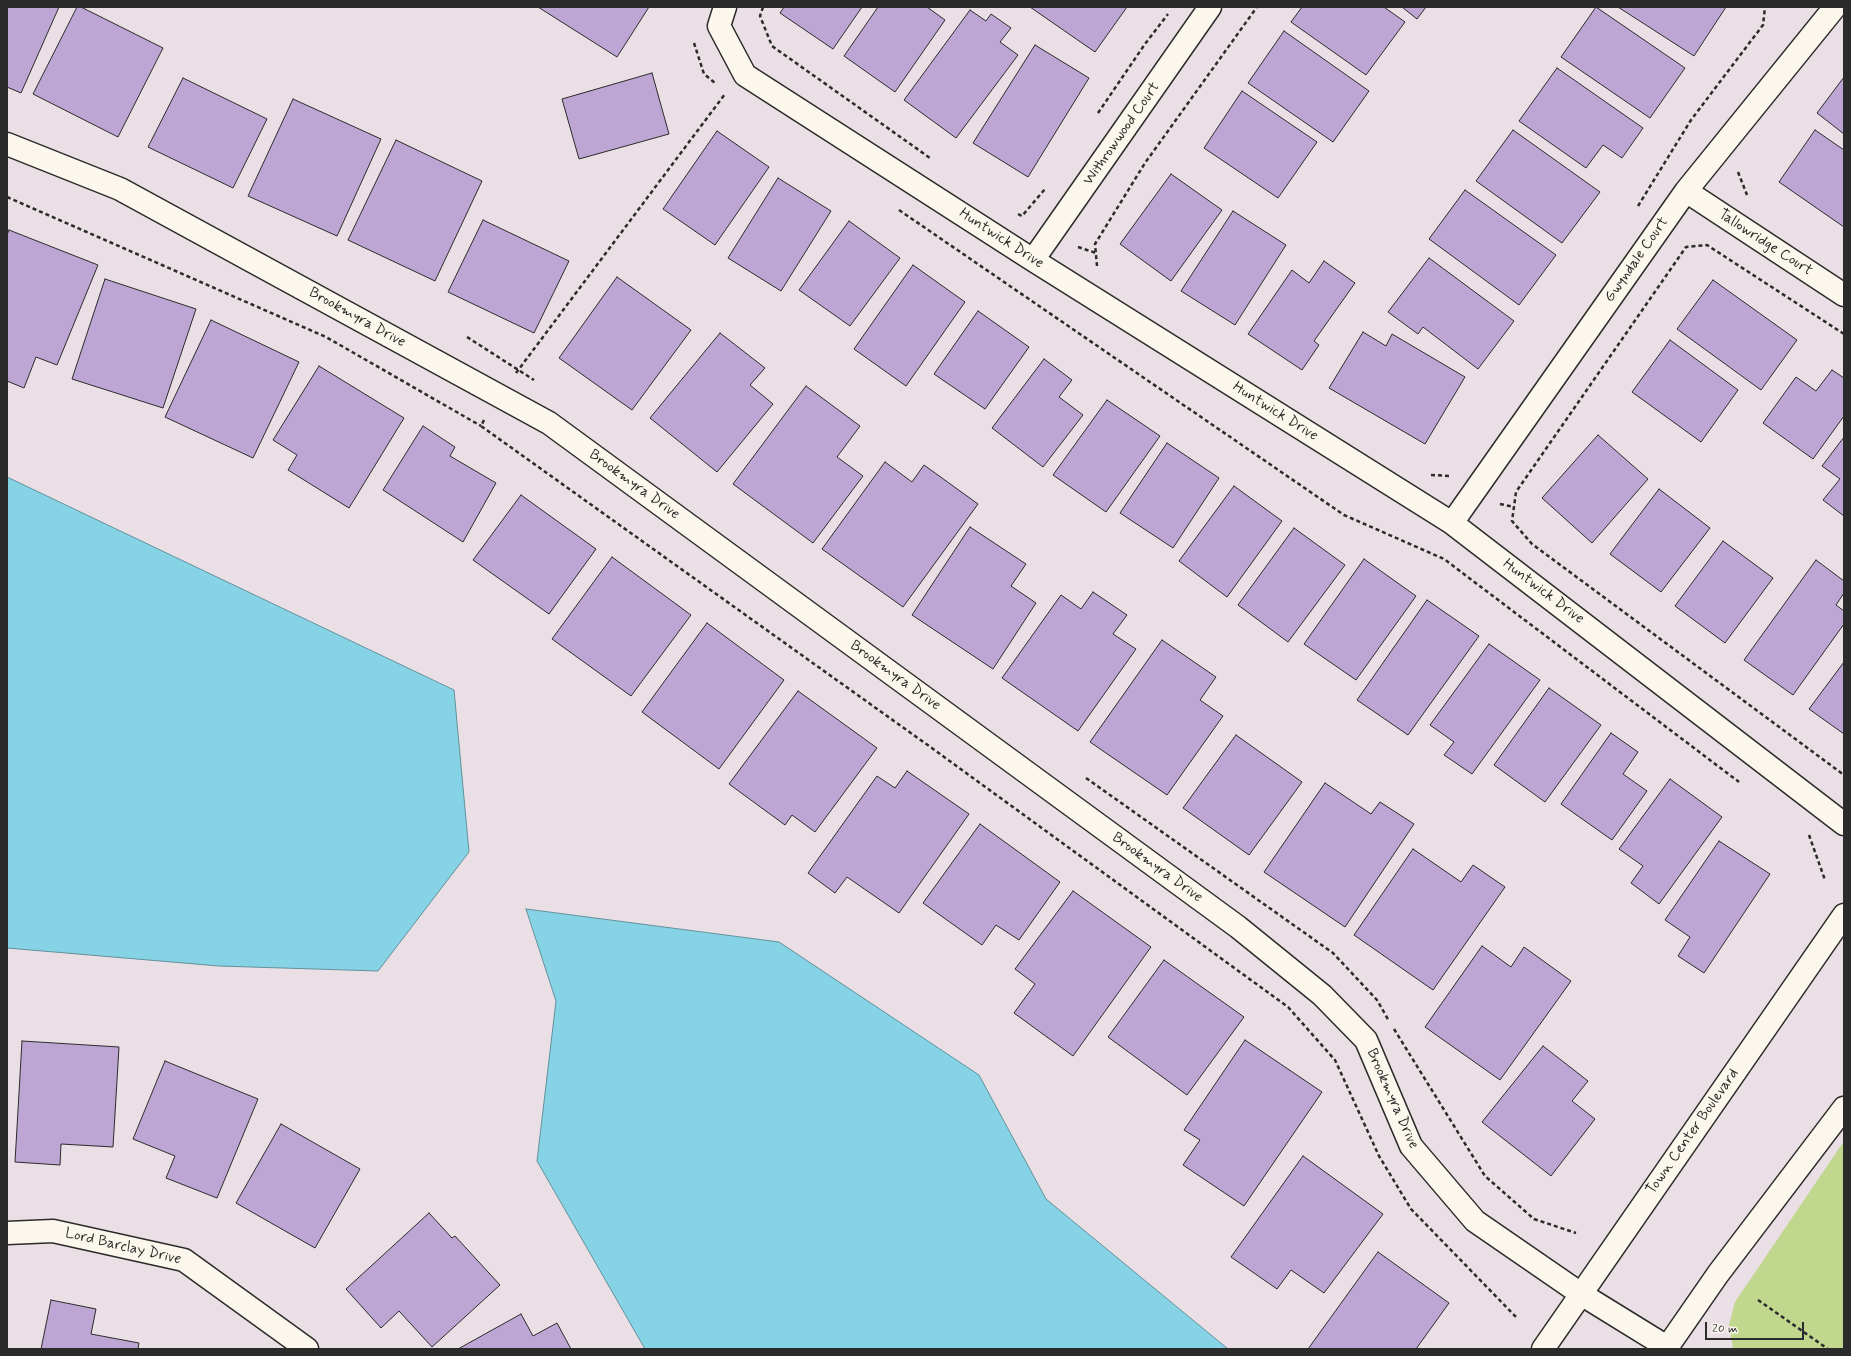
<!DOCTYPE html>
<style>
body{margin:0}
#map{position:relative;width:1851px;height:1356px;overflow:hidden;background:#e9dfe5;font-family:Mynerve,sans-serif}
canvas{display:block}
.frame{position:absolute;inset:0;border:8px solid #2b2b2b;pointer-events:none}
.scale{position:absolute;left:1705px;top:1322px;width:99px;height:18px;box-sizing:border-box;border:2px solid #2b2b2b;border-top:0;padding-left:5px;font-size:12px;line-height:14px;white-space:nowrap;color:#2b2b2b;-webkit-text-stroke:3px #fbf7ec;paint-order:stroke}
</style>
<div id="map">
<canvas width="1851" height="1356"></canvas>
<div class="frame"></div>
<div class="scale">20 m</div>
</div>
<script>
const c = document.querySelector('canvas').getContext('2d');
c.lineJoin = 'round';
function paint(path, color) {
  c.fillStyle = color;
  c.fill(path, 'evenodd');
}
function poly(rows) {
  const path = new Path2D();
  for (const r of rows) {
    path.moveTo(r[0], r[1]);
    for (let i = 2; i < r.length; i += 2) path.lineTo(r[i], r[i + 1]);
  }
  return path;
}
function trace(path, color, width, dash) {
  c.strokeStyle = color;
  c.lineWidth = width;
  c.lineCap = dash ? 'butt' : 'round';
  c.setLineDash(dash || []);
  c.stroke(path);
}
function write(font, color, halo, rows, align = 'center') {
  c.font = font + ' Mynerve,sans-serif';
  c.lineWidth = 3;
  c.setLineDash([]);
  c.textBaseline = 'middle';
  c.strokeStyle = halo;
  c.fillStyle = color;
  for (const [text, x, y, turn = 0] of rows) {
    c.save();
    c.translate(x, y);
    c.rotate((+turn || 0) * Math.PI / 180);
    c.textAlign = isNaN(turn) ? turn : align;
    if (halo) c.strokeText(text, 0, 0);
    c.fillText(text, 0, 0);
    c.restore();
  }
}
const green = poly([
 [1844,1141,1844,1349,1733,1349,1729,1325,1735,1302]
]);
const water = poly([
 [7,477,454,690,469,852,378,971,219,966,7,948,7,477],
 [526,909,779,942,979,1075,1046,1199,1228,1349,645,1349,537,1161,556,1001,526,909]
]);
const building = poly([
 [7,7,59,7,21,93,7,87,7,7],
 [77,7,81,7,163,48,118,137,33,94,77,7],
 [538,7,649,7,617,57,538,7],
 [784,7,862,7,833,49,780,13,784,7],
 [878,7,927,7,945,20,895,92,844,56,878,7],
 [1030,7,1127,7,1095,52,1030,7],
 [1302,7,1384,7,1405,22,1366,75,1291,22,1302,7],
 [1402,7,1426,7,1417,19,1402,7],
 [1596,7,1685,68,1650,118,1561,57,1596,7],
 [1618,7,1726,7,1694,56,1618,7],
 [970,10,986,21,991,14,1011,28,1000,42,1018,55,956,138,904,100,970,10],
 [1284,31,1369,91,1333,142,1248,83,1284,31],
 [1035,45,1089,78,1028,177,973,143,1035,45],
 [1557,68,1643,128,1622,158,1603,145,1586,168,1519,121,1557,68],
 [652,73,669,134,579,159,562,99,652,73],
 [1844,77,1844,134,1817,113,1844,77],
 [183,78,267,119,233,188,148,147,183,78],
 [1242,91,1317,142,1278,198,1204,148,1242,91],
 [293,99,381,139,337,236,248,196,293,99],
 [1513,130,1600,192,1562,243,1476,181,1513,130],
 [1815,130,1844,150,1844,227,1779,182,1815,130],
 [717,131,769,167,715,245,663,209,717,131],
 [396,140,482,181,435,281,348,240,396,140],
 [1171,174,1222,210,1171,281,1120,244,1171,174],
 [778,178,831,211,781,291,728,258,778,178],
 [1465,190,1556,255,1519,305,1429,239,1465,190],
 [1233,211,1286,245,1235,325,1181,291,1233,211],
 [483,220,569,261,534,333,448,292,483,220],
 [849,221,900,258,850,326,799,290,849,221],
 [9,230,98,265,57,365,36,357,24,388,7,381,7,235,9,230],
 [1429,258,1514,321,1478,369,1423,327,1418,334,1388,312,1429,258],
 [1324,261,1355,283,1314,341,1319,345,1302,370,1248,334,1292,270,1309,283,1324,261],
 [913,265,965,302,906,386,854,349,913,265],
 [617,277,691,330,632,410,559,358,617,277],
 [105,279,196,309,163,408,72,379,105,279],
 [1713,280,1797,340,1761,390,1677,329,1713,280],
 [978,311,1029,347,985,409,934,374,978,311],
 [211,320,299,362,253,458,165,417,211,320],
 [1363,332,1386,346,1392,334,1465,377,1425,444,1329,388,1363,332],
 [720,333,765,368,750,385,773,404,717,472,650,418,720,333],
 [1670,340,1738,390,1701,442,1632,392,1670,340],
 [1044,359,1072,380,1059,397,1083,415,1043,467,992,428,1044,359],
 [319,366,404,418,349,508,288,470,297,455,273,440,319,366],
 [1832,370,1844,378,1844,416,1813,459,1763,423,1796,377,1816,391,1832,370],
 [806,386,860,426,837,457,863,476,813,543,733,484,806,386],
 [1107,400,1160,436,1106,512,1053,475,1107,400],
 [423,426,455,447,450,456,496,483,463,542,383,490,423,426],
 [1598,435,1648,479,1592,543,1542,498,1598,435],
 [1844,437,1844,516,1823,500,1840,479,1822,466,1844,437],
 [1167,443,1219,478,1173,548,1120,513,1167,443],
 [885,462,912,482,924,465,978,504,903,607,822,549,885,462],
 [1234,486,1282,521,1227,597,1179,561,1234,486],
 [1659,489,1710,528,1661,592,1610,554,1659,489],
 [521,495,596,549,549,614,473,560,521,495],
 [970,527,1026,564,1011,586,1036,603,993,669,912,615,970,527],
 [1294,528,1345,565,1288,642,1238,605,1294,528],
 [1723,541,1773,578,1725,643,1675,606,1723,541],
 [612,557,691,615,631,696,552,639,612,557],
 [1364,559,1416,596,1356,680,1304,644,1364,559],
 [1816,560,1844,581,1844,593,1836,605,1844,611,1844,624,1793,695,1744,660,1816,560],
 [1093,592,1127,615,1113,634,1136,649,1078,731,1002,678,1061,595,1081,609,1093,592],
 [1427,600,1479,636,1408,735,1357,700,1427,600],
 [707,623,784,680,719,769,642,712,707,623],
 [1162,640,1216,677,1200,700,1223,716,1167,795,1090,742,1162,640],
 [1489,644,1540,680,1472,774,1444,755,1454,742,1430,725,1489,644],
 [1844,662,1844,734,1809,709,1844,662],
 [1549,688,1601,725,1545,802,1494,765,1549,688],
 [798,691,877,748,815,832,792,815,785,825,729,784,798,691],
 [1611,733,1638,752,1623,774,1647,791,1612,840,1561,804,1611,733],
 [1236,735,1302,782,1249,855,1183,808,1236,735],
 [907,771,969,814,899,913,847,877,835,893,808,873,877,776,895,788,907,771],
 [1670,779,1722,817,1659,904,1631,883,1643,866,1619,849,1670,779],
 [1325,783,1371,814,1380,802,1414,824,1345,927,1264,872,1325,783],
 [980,824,1060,882,1019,940,996,925,982,945,923,903,980,824],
 [1719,841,1770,874,1704,973,1678,956,1690,937,1665,920,1719,841],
 [1413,849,1461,882,1473,865,1505,887,1433,990,1354,935,1413,849],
 [1073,891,1151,947,1073,1056,1014,1013,1035,984,1015,969,1073,891],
 [1482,946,1511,967,1524,947,1571,981,1500,1080,1425,1027,1482,946],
 [1164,960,1244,1017,1187,1095,1108,1037,1164,960],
 [1245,1040,1322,1092,1244,1206,1183,1165,1200,1140,1184,1130,1245,1040],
 [22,1041,119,1047,113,1147,61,1144,60,1165,15,1162,22,1041],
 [1543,1046,1588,1081,1572,1101,1595,1119,1551,1176,1482,1122,1543,1046],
 [165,1061,258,1099,217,1198,166,1178,175,1156,133,1139,165,1061],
 [281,1124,360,1169,315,1248,236,1203,281,1124],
 [1303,1156,1383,1214,1324,1293,1291,1270,1277,1289,1231,1257,1303,1156],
 [429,1213,452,1238,455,1236,500,1285,432,1347,399,1311,381,1328,346,1289,429,1213],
 [1378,1252,1449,1303,1416,1349,1308,1349,1378,1252],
 [51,1300,96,1309,91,1334,139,1343,138,1349,41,1349,51,1300],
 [521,1314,533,1336,557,1323,571,1349,458,1349,521,1314]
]);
const path = poly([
 [763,7,760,16,772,46,930,158],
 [694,43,704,74,715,83],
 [1098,113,1145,44,1168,14],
 [1738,172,1747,195],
 [7,197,326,337,481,426],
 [1638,206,1691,120,1763,25,1765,7],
 [899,210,1344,515,1444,559,1739,782],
 [1018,214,1022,216,1045,189],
 [1078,247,1096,253],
 [1097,266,1095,244,1145,163,1257,7],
 [1844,334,1707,245,1686,247,1516,492,1512,521,1532,544,1844,775],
 [467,337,534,380],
 [516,373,725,94],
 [484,420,481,426,929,746,1288,1007,1335,1060,1379,1156,1411,1209,1517,1318],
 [1431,475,1450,476],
 [1500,504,1514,507],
 [1086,778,1333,953,1377,1000,1389,1021],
 [1809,835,1825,880],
 [1394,1029,1485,1176,1534,1219,1576,1233],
 [1758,1300,1828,1349]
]);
const minor = poly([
 [725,7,719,26,745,75,1033,260,1452,523,1844,824],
 [7,144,120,189,549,423,1238,927,1322,995,1366,1040,1411,1146,1475,1221,1581,1294,1667,1347],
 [1686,191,1844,295],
 [1033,260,1210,7],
 [1452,523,1686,191,1835,7],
 [7,1233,53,1231,184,1260,307,1349]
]);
const tertiary = poly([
 [1543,1349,1844,915],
 [1666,1349,1718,1274,1844,1108]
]);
const streetNames = [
 ["Withrowwood Court",1122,134,-55],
 ["Huntwick Drive",1001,239,33],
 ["Tallowridge Court",1765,243,33],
 ["Gwyndale Court",1637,260,-55],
 ["Brookmyra Drive",357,318,29],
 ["Huntwick Drive",1275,412,32],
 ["Brookmyra Drive",634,485,36],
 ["Huntwick Drive",1543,592,37],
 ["Brookmyra Drive",895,676,36],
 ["Brookmyra Drive",1157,868,36],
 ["Brookmyra Drive",1392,1099,66],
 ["Town Center Boulevard",1693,1132,-55],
 ["Lord Barclay Drive",123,1247,13]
];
paint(green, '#c1d78d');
paint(water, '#86d3e5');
trace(water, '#62909b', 1);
paint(building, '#bea6d4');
trace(building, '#2b2b2b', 1);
trace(minor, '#2b2b2b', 25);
trace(tertiary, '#2b2b2b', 25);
trace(path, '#2b2b2b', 2.5, [4, 3]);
trace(minor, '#fbf7ec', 22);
trace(tertiary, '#fbf7ec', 22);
write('15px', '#2b2b2b', '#fbf7ec', streetNames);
</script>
